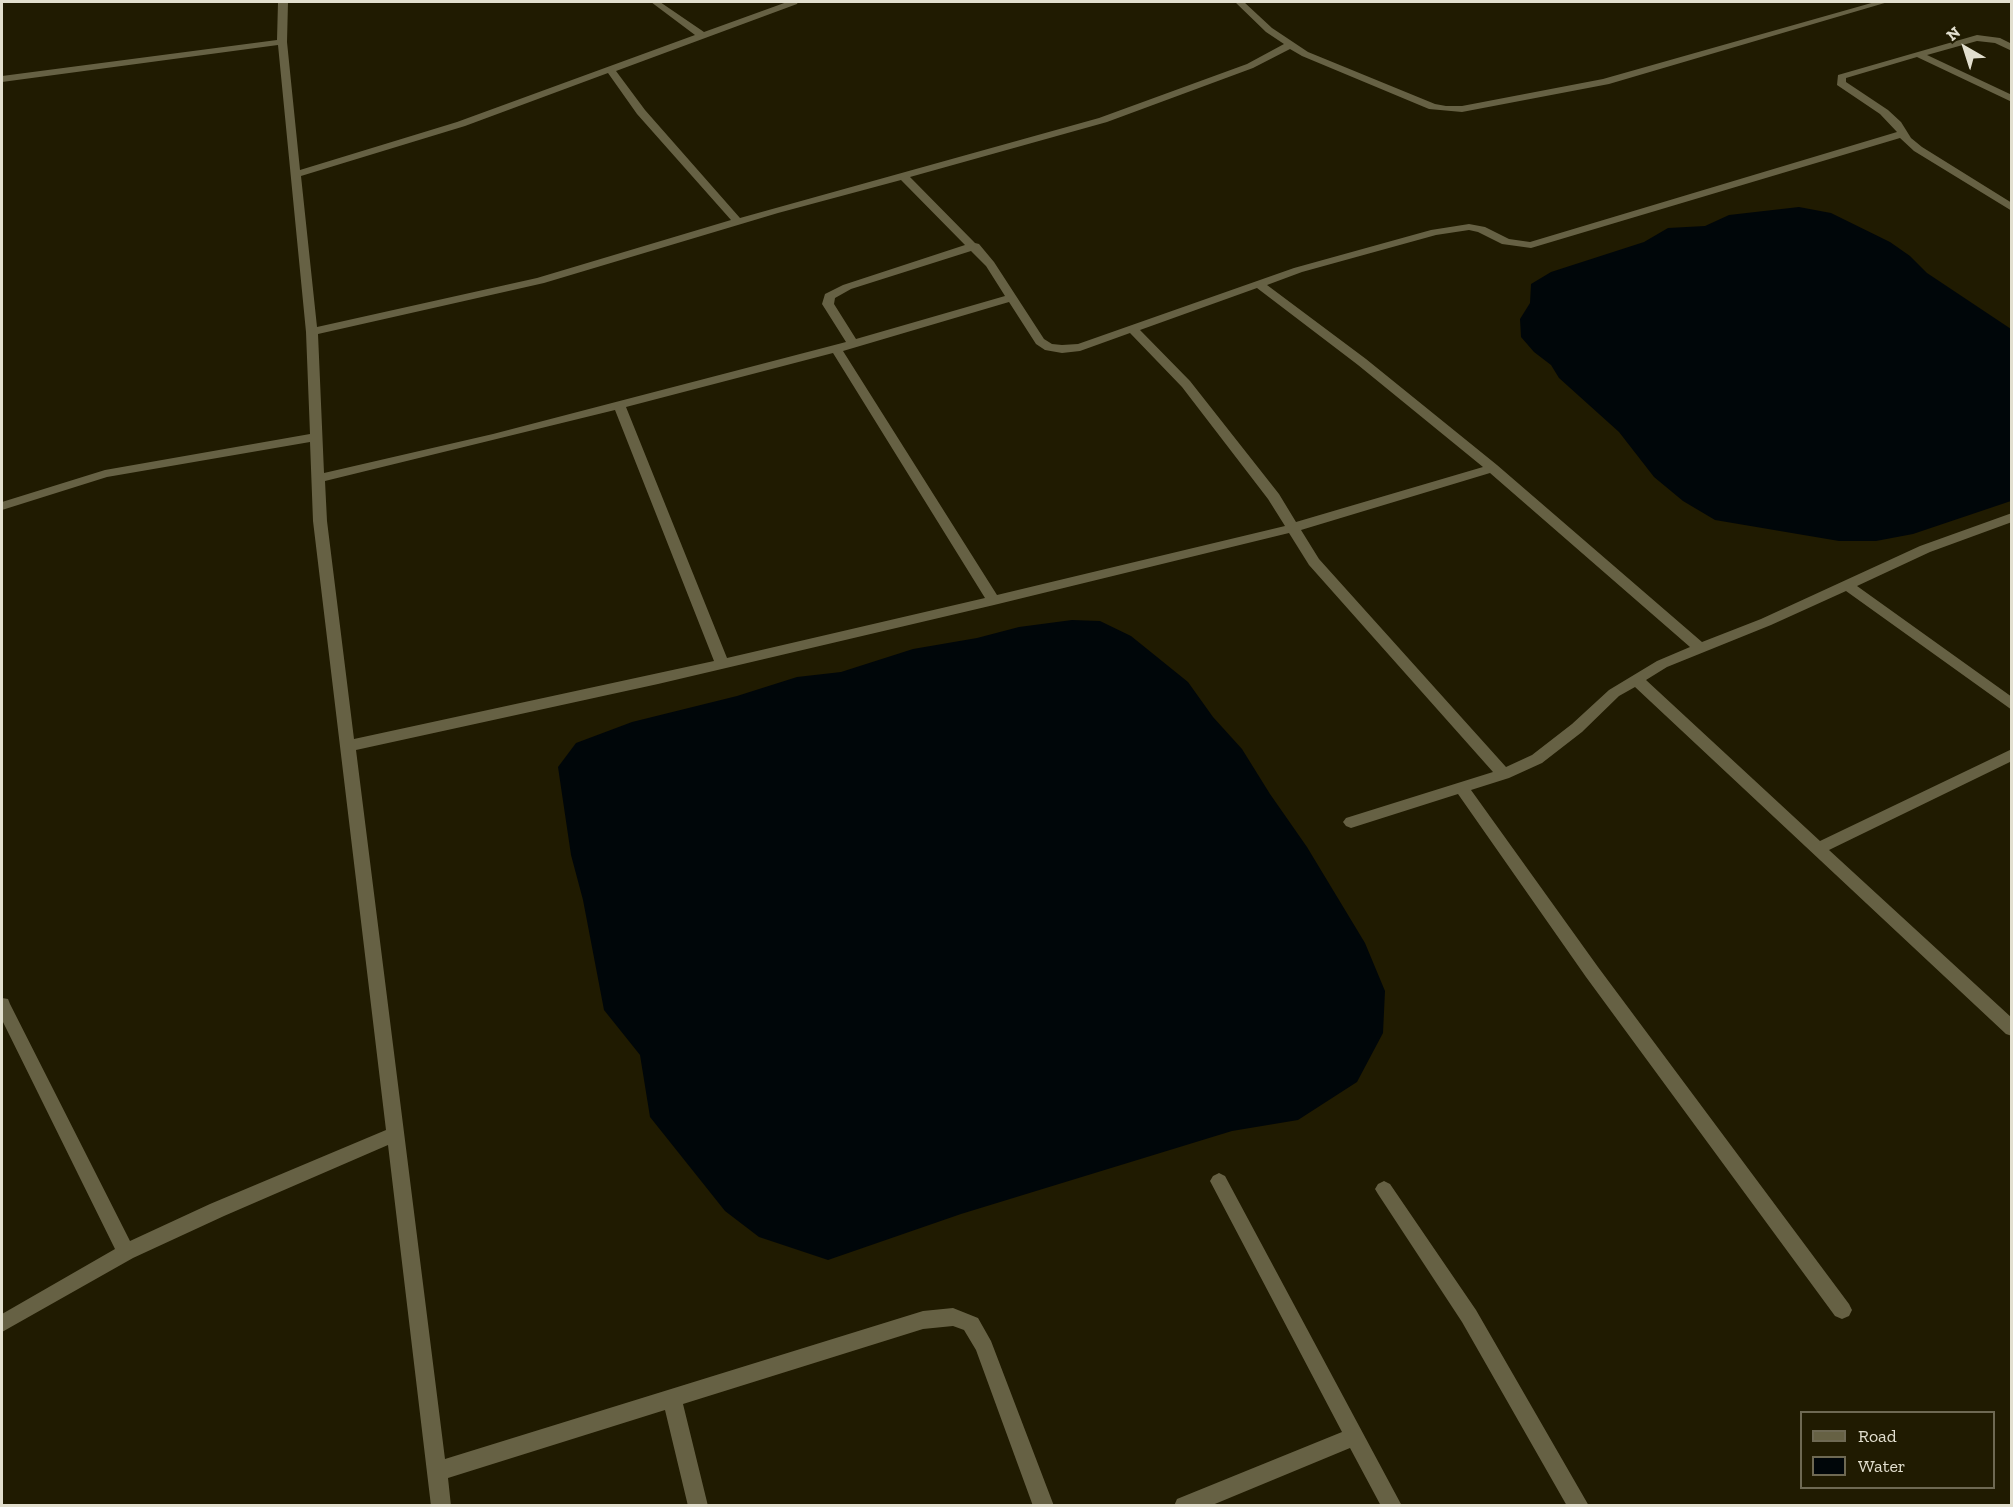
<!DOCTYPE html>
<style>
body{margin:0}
#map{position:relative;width:2013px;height:1507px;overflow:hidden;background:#201b01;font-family:"Zilla Slab",serif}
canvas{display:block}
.frame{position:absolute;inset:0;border:3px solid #e2dfcf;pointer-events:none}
.legend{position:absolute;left:1800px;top:1411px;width:195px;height:78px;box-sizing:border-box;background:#201b01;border:2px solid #6e6953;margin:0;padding:8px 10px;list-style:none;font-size:18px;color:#e2dfcf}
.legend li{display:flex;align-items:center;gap:12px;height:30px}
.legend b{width:30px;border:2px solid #6e6953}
.north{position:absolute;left:1935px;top:18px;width:60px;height:60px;-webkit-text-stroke:4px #201b01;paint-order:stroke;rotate:321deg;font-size:16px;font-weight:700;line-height:24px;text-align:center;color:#e2dfcf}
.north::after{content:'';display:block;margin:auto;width:21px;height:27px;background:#e2dfcf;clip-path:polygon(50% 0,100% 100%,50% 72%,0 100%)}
</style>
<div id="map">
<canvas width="2013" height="1507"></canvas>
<div class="frame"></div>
<ul class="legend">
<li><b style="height:8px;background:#666144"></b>Road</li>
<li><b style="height:16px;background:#000609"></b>Water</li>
</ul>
<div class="north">N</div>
</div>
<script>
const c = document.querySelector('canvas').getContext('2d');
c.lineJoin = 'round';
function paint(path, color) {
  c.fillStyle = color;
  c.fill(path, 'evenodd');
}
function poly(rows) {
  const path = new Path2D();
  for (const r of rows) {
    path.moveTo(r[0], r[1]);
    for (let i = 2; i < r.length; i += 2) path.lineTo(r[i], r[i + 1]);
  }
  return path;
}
const water = poly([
 [1799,207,1831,213,1890,242,1910,256,1927,273,2011,329,2011,501,1913,534,1876,541,1839,541,1715,520,1683,501,1654,477,1619,432,1559,378,1551,365,1534,352,1521,337,1520,319,1530,303,1531,284,1551,272,1644,242,1668,228,1705,226,1729,215],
 [1072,620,1100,621,1131,636,1188,682,1213,717,1242,749,1270,794,1307,847,1365,943,1385,991,1383,1033,1357,1082,1298,1120,1232,1131,961,1214,828,1260,759,1237,725,1211,650,1117,640,1055,604,1010,583,900,571,855,558,767,576,743,632,722,737,696,797,677,841,672,913,649,977,638,1019,627]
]);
const minor = poly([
 [278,2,288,2,287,42,300,170,457,122,695,35,651,2,660,2,704,32,787,2,798,2,797,4,616,71,645,110,740,218,1099,118,1247,64,1284,44,1266,32,1235,2,1244,2,1272,28,1308,52,1435,104,1446,106,1462,106,1603,79,1875,2,1888,2,1609,84,1462,112,1429,109,1302,56,1290,49,1253,68,1107,122,910,177,975,243,979,244,994,262,1044,339,1052,344,1062,345,1078,344,1294,268,1431,230,1469,224,1485,227,1509,239,1530,242,1897,132,1880,114,1837,85,1838,75,1977,35,2000,38,2012,44,2012,51,1995,43,1977,41,1927,55,2012,95,2012,102,1917,57,1846,78,1846,82,1888,110,1901,122,1911,138,1922,147,2012,203,2012,211,1914,151,1900,138,1531,248,1502,244,1478,232,1469,230,1436,235,1302,272,1267,285,1366,359,1497,465,1702,642,1761,619,1920,546,2012,513,2012,522,1930,552,1857,586,2012,697,2012,710,1846,591,1771,625,1667,667,1646,680,1820,841,2012,749,2012,761,1829,850,2012,1018,2012,1036,2006,1034,1635,687,1619,696,1582,732,1542,763,1509,778,1471,790,1598,967,1849,1304,1852,1310,1849,1316,1842,1319,1835,1316,1586,977,1458,794,1351,828,1346,826,1343,822,1346,818,1493,772,1309,565,1289,533,994,605,658,684,356,750,445,1459,923,1311,953,1308,978,1318,991,1341,1054,1506,1033,1506,976,1350,964,1330,953,1326,923,1329,683,1404,708,1506,688,1506,665,1410,448,1478,451,1506,431,1506,388,1145,224,1216,133,1258,2,1332,2,1314,115,1249,2,1020,2,998,8,999,10,1004,130,1241,210,1204,386,1130,313,521,310,442,107,477,2,510,2,502,105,470,310,434,306,332,278,45,2,82,2,76,277,40,278,2],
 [608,73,637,114,731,220,537,278,317,327,301,176,465,126,608,73],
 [901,180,965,245,843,285,825,294,822,304,846,342,493,434,324,473,318,334,544,283,778,213,901,180],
 [971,251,986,266,1005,296,856,339,834,304,835,298,851,289,971,251],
 [1257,288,1358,365,1483,467,1296,522,1279,494,1190,381,1140,330,1257,288],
 [1009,302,1036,344,1045,350,1062,353,1080,351,1130,333,1182,387,1268,499,1285,526,997,595,843,351,1009,302],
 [833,353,985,598,727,658,626,407,833,353],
 [615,410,714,661,354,739,327,521,325,481,615,410],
 [1490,473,1690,647,1657,661,1609,690,1572,724,1532,755,1506,767,1319,559,1301,530,1490,473],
 [1219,1173,1225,1176,1402,1506,1381,1506,1350,1448,1210,1506,1174,1506,1177,1499,1342,1432,1210,1181,1213,1176,1219,1173],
 [1384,1181,1390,1184,1476,1310,1589,1506,1567,1506,1462,1322,1378,1194,1375,1189,1378,1184,1384,1181]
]);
paint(water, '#000609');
paint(minor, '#666144');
</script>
